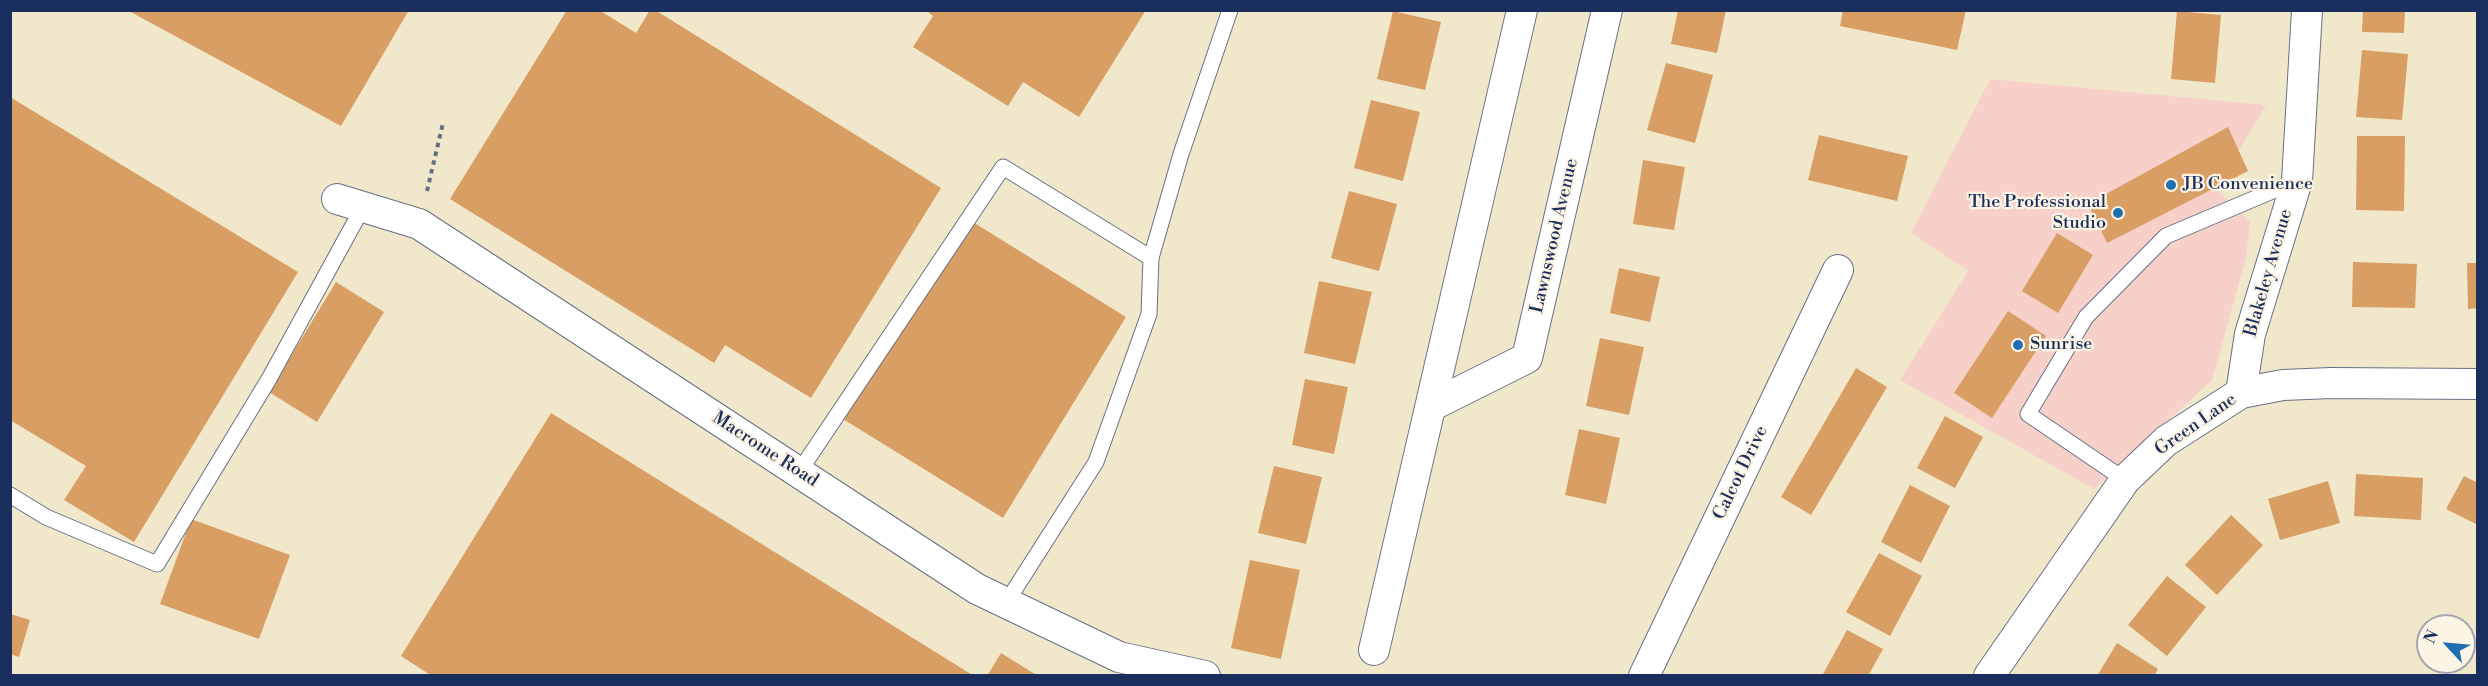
<!DOCTYPE html>
<style>
body{margin:0}
#map{position:relative;width:2488px;height:686px;overflow:hidden;background:#f1e8cc;font-family:"Libre Bodoni",serif}
canvas{display:block}
.frame{position:absolute;inset:0;border:12px solid #1b2f5e;pointer-events:none}
.north{position:absolute;left:2416px;top:614px;width:60px;height:60px;box-sizing:border-box;background:#fcf5e5;border:2px solid #a2a6af;border-radius:50%;rotate:296deg;font-size:16px;font-weight:700;line-height:24px;text-align:center;color:#1b2f5e}
.north::after{content:'';display:block;margin:auto;width:21px;height:27px;background:#1f6fb2;clip-path:polygon(50% 0,100% 100%,50% 72%,0 100%)}
</style>
<div id="map">
<canvas width="2488" height="686"></canvas>
<div class="frame"></div>
<div class="north">N</div>
</div>
<script>
const c = document.querySelector('canvas').getContext('2d');
c.lineJoin = 'round';
function paint(path, color) {
  c.fillStyle = color;
  c.fill(path, 'evenodd');
}
function poly(rows) {
  const path = new Path2D();
  for (const r of rows) {
    path.moveTo(r[0], r[1]);
    for (let i = 2; i < r.length; i += 2) path.lineTo(r[i], r[i + 1]);
  }
  return path;
}
function trace(path, color, width, dash) {
  c.strokeStyle = color;
  c.lineWidth = width;
  c.lineCap = dash ? 'butt' : 'round';
  c.setLineDash(dash || []);
  c.stroke(path);
}
function write(font, color, halo, rows, align = 'center') {
  c.font = font + ' "Libre Bodoni",serif';
  c.lineWidth = 4.5;
  c.setLineDash([]);
  c.textBaseline = 'middle';
  c.strokeStyle = halo;
  c.fillStyle = color;
  for (const [text, x, y, turn = 0] of rows) {
    c.save();
    c.translate(x, y);
    c.rotate((+turn || 0) * Math.PI / 180);
    c.textAlign = isNaN(turn) ? turn : align;
    if (halo) c.strokeText(text, 0, 0);
    c.fillText(text, 0, 0);
    c.restore();
  }
}
const built = poly([
 [1990,79,2266,105,2216,189,2250,222,2246,258,2212,380,2094,489,1900,380,1968,271,1911,233]
]);
const building = poly([
 [127,10,409,10,341,126],
 [567,10,599,10,636,33,650,10,655,10,941,188,811,398,725,345,714,363,450,199],
 [925,10,1146,10,1079,117,1023,82,1008,106,913,47,933,16],
 [1678,10,1726,10,1717,53,1671,44],
 [1843,10,1966,10,1957,50,1840,26],
 [2363,10,2405,10,2404,33,2362,32],
 [1393,11,1441,22,1425,90,1377,79],
 [2177,11,2221,15,2215,83,2171,79],
 [2362,50,2408,54,2402,120,2356,117],
 [1666,63,1713,75,1695,143,1647,130],
 [10,97,298,272,134,542,64,500,86,466,10,420],
 [1371,100,1420,112,1403,181,1354,168],
 [2228,127,2248,171,2107,243,2088,204],
 [1819,135,1908,156,1897,201,1808,180],
 [2357,136,2405,136,2404,211,2356,210],
 [1643,160,1685,167,1674,230,1633,224],
 [1349,191,1397,204,1379,271,1331,258],
 [968,219,1126,317,1003,518,843,419],
 [2057,233,2093,255,2058,313,2022,291],
 [2353,262,2417,264,2415,308,2352,307],
 [2467,263,2478,263,2478,308,2468,309],
 [1619,268,1660,277,1650,322,1610,313],
 [1319,281,1372,292,1355,364,1304,353],
 [336,282,384,312,317,422,269,392],
 [2008,311,2046,336,1992,418,1954,393],
 [1600,338,1644,347,1629,415,1586,406],
 [1856,368,1887,387,1811,515,1781,497],
 [1305,379,1348,387,1334,454,1292,445],
 [551,413,974,676,432,676,401,656],
 [1945,416,1983,437,1955,488,1917,468],
 [1579,429,1620,438,1606,504,1565,495],
 [1274,466,1322,477,1306,544,1258,533],
 [2356,474,2423,478,2421,520,2354,516],
 [2464,476,2478,483,2478,525,2446,509],
 [2328,481,2340,523,2280,540,2268,499],
 [1910,485,1950,506,1921,563,1881,542],
 [2231,515,2263,545,2217,595,2185,565],
 [191,519,290,555,259,639,160,604],
 [1879,553,1922,576,1890,636,1846,612],
 [1250,560,1300,570,1281,659,1231,648],
 [2167,576,2206,607,2167,656,2128,625],
 [10,614,30,620,19,657,10,654],
 [1847,630,1883,649,1868,676,1822,676],
 [2117,643,2158,669,2154,676,2097,676],
 [1001,653,1038,676,987,676]
]);
const path = poly([
 [427,191,443,123]
]);
const service = poly([
 [799,472,1003,167,1151,258],
 [2125,480,2028,414,2086,317,2166,236,2296,181],
 [10,495,46,517,157,564,269,379,363,207],
 [1006,603,1096,462,1149,314,1151,258,1181,154,1230,10]
]);
const minor = poly([
 [337,199,419,224,977,589,1119,657,1205,676],
 [2241,393,2250,334,2297,181,2307,10],
 [1431,406,1527,358,1607,10],
 [1374,650,1522,10],
 [1644,676,1838,270],
 [1989,676,2125,480,2166,441,2241,393,2283,385,2331,383,2478,384]
]);
const markers = [
 [2171,185,6,"#1f6fb2"],
 [2118,213,6,"#1f6fb2"],
 [2018,345,6,"#1f6fb2"]
];
const poiNames = [
 ["JB Convenience",2183,185],
 ["The Professional",2106,203,"right"],
 ["Studio",2106,224,"right"],
 ["Sunrise",2030,345]
];
const streetNames = [
 ["Lawnswood Avenue",1555,236,-77],
 ["Blakeley Avenue",2269,273,-74],
 ["Green Lane",2196,425,-35],
 ["Macrome Road",765,450,33],
 ["Calcot Drive",1741,473,-64]
];
paint(built, '#f7d0ca');
paint(building, '#d89e63');
trace(service, '#667084', 17);
trace(minor, '#667084', 32);
trace(path, '#667084', 4, [4.5, 4.5]);
trace(service, '#fff', 15);
trace(minor, '#fff', 30);
for (const [x, y, r, color] of markers) {
  const dot = new Path2D();
  dot.arc(x, y, r, 0, 2 * Math.PI);
  c.fillStyle = color;
  c.fill(dot);
  trace(dot, '#fcf5e5', 2);
}
write('18px', '#1b2f5e', '#fcf5e5', poiNames, 'left');
write('18px', '#1b2f5e', '#fcf5e5', streetNames);
</script>
